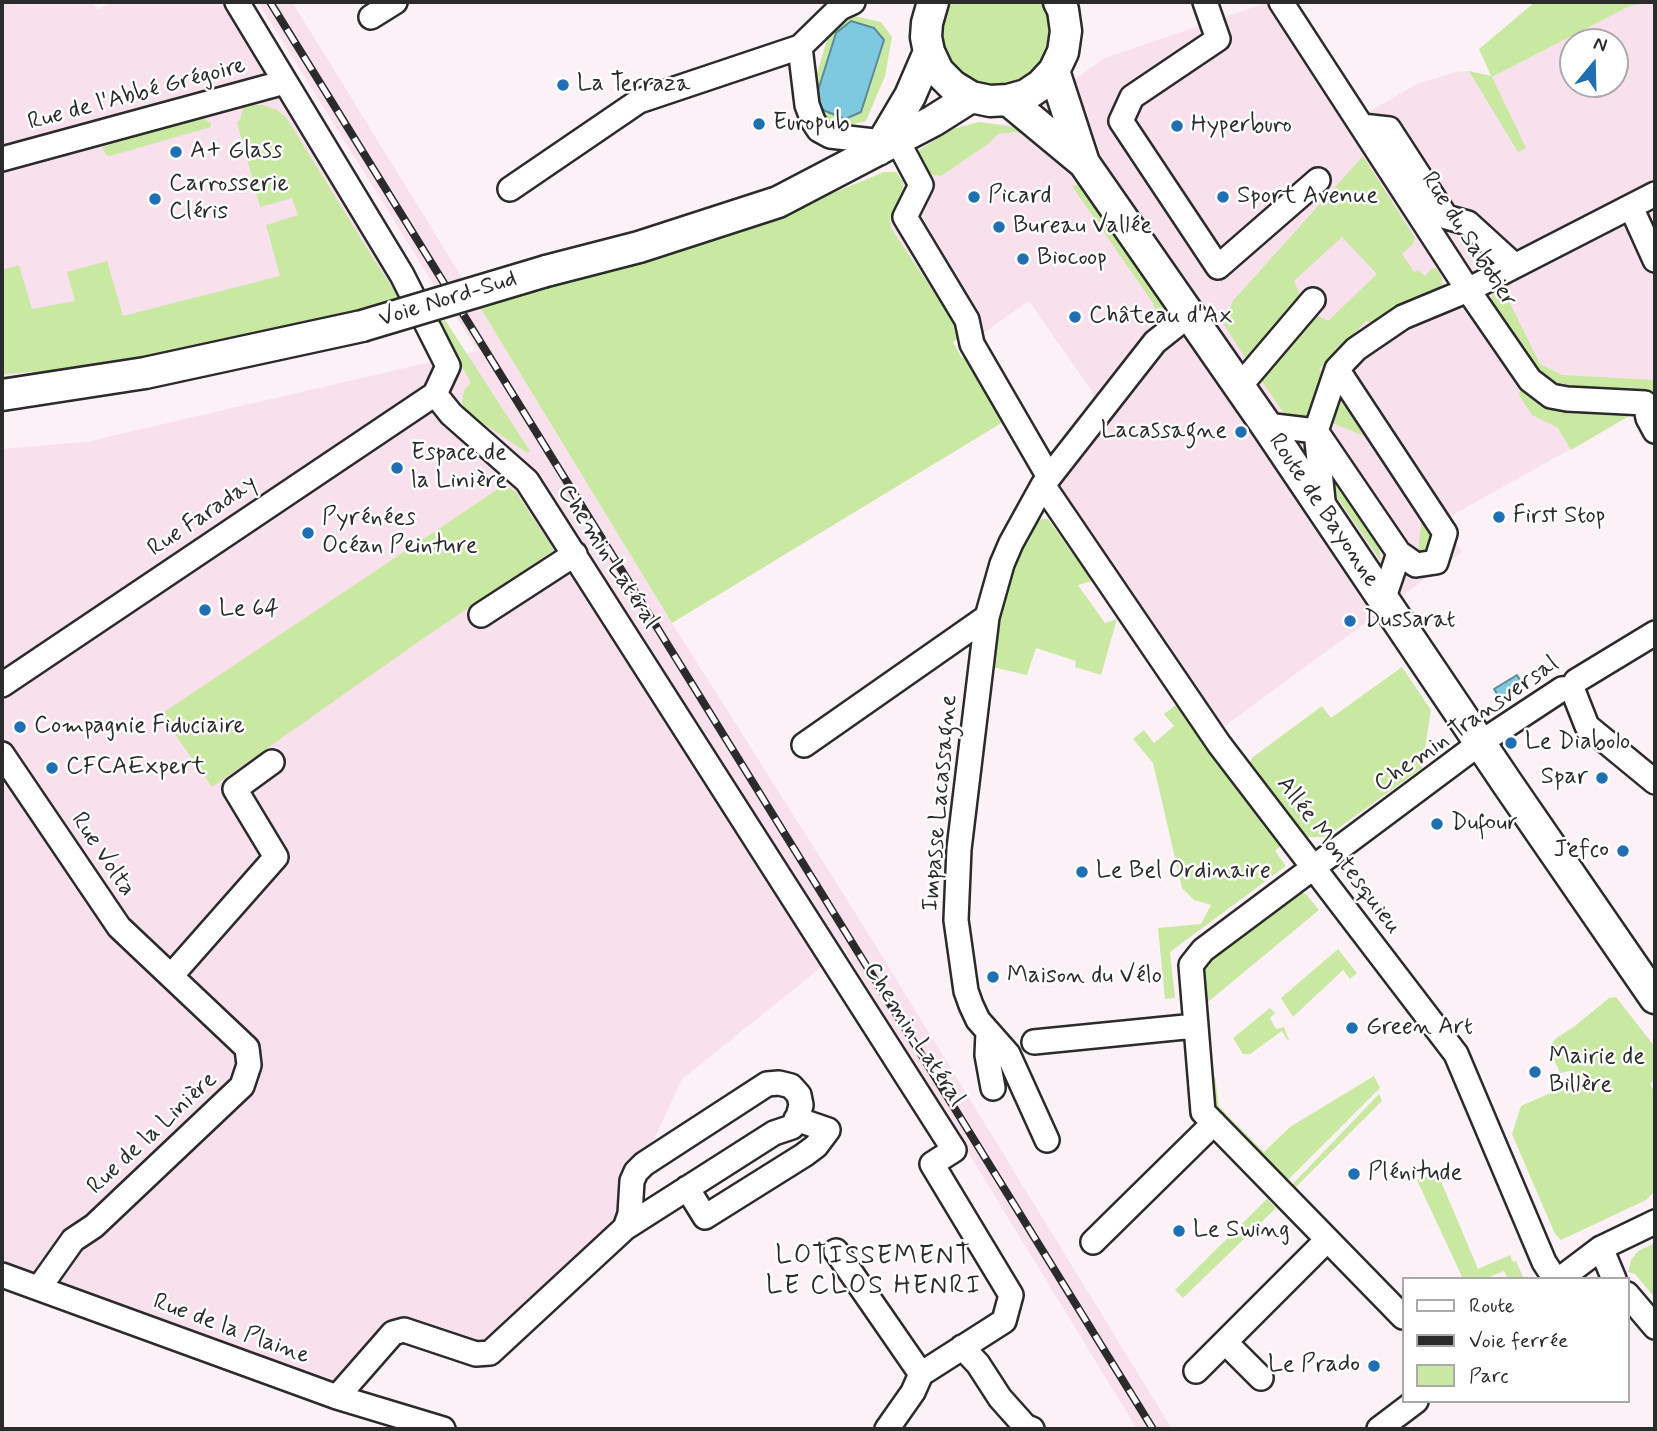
<!DOCTYPE html>
<meta charset="utf-8">
<style>
body{margin:0}
#map{position:relative;width:1657px;height:1431px;overflow:hidden;background:#fcf1f6;font-family:Mynerve,sans-serif}
canvas{display:block}
.frame{position:absolute;inset:0;border:4px solid #2b2b2b;pointer-events:none}
.legend{position:absolute;left:1402px;top:1277px;width:228px;height:126px;box-sizing:border-box;background:#fff;border:2px solid #aaa;margin:0;padding:9px 12px;list-style:none;font-size:21px;color:#2b2b2b}
.legend li{display:flex;align-items:center;gap:14px;height:35px}
.legend b{width:35px;border:2px solid #aaa}
.north{position:absolute;left:1559px;top:28px;width:70px;height:70px;box-sizing:border-box;background:#fff;border:2px solid #aaa;border-radius:50%;rotate:19deg;font-size:19px;font-weight:700;line-height:28px;text-align:center;color:#2b2b2b}
.north::after{content:'';display:block;margin:auto;width:24px;height:32px;background:#1f6fb2;clip-path:polygon(50% 0,100% 100%,50% 72%,0 100%)}
</style>
<div id="map">
<canvas width="1657" height="1431"></canvas>
<div class="frame"></div>
<ul class="legend">
<li><b style="height:9px;background:#fff"></b>Route</li>
<li><b style="height:9px;background:#2b2b2b"></b>Voie ferrée</li>
<li><b style="height:19px;background:#c9e9a2"></b>Parc</li>
</ul>
<div class="north">N</div>
</div>
<script>
const c = document.querySelector('canvas').getContext('2d');
c.lineJoin = 'round';
function paint(path, color) {
  c.fillStyle = color;
  c.fill(path, 'evenodd');
}
function poly(rows) {
  const path = new Path2D();
  for (const r of rows) {
    path.moveTo(r[0], r[1]);
    for (let i = 2; i < r.length; i += 2) path.lineTo(r[i], r[i + 1]);
  }
  return path;
}
function trace(path, color, width, dash) {
  c.strokeStyle = color;
  c.lineWidth = width;
  c.lineCap = dash ? 'butt' : 'round';
  c.setLineDash(dash || []);
  c.stroke(path);
}
function write(font, color, halo, rows, align = 'center') {
  c.font = font + ' Mynerve,sans-serif';
  c.lineWidth = 5;
  c.setLineDash([]);
  c.textBaseline = 'middle';
  c.strokeStyle = halo;
  c.fillStyle = color;
  for (const [text, x, y, turn = 0] of rows) {
    c.save();
    c.translate(x, y);
    c.rotate((+turn || 0) * Math.PI / 180);
    c.textAlign = isNaN(turn) ? turn : align;
    if (halo) c.strokeText(text, 0, 0);
    c.fillText(text, 0, 0);
    c.restore();
  }
}
const built = poly([
 [2,2,92,2,98,10,111,2,224,2,280,84,400,295,60,368,2,376],
 [258,2,292,2,463,279,436,288],
 [1269,2,1281,2,1358,118,1417,84,1456,72,1469,71,1492,77,1630,6,1655,2,1655,403,1645,403,1631,415,1442,521,1462,552,1219,730,1049,477,1103,407,1029,301,965,346,954,321,891,228,890,217,902,199,901,178,896,172,918,160,919,150,953,129,979,122,1010,125,1105,58],
 [1573,42,1615,42,1615,84,1573,84],
 [478,304,672,623,866,930,1172,1429,1137,1429,844,949,682,1079,614,1225,486,1342,396,1318,322,1401,2,1286,2,449,86,442,478,351,453,312]
]);
const green = poly([
 [946,2,1045,2,1052,18,1050,53,1029,81,982,90,944,60,938,24],
 [1535,2,1655,2,1630,6,1492,77,1526,148,1518,152,1469,71,1491,76,1479,49],
 [854,16,881,22,892,37,885,76,866,121,842,127,818,114,810,96,830,30,840,20],
 [253,105,263,105,277,110,286,117,370,253,400,300,201,348,88,368,2,374,2,270,19,265,32,309,75,301,67,272,107,261,123,316,280,276,266,225,298,215,292,198,260,207,237,122,240,120,243,108],
 [200,117,211,123,211,127,110,156,106,155,102,147],
 [979,122,1025,129,1031,136,1015,132,998,134,988,144,941,176,928,174,917,155,919,150,953,129],
 [1363,156,1415,238,1413,244,1402,254,1414,272,1418,270,1425,276,1432,268,1437,269,1442,278,1442,285,1437,292,1373,323,1366,321,1319,369,1330,380,1312,420,1289,421,1257,374,1311,316,1318,316,1328,321,1377,274,1342,237,1294,281,1303,301,1250,365,1224,325,1232,302],
 [884,172,896,172,903,182,902,199,890,217,891,228,954,322,960,338,953,342,962,358,970,354,1008,419,672,623,478,304,661,257,731,235],
 [1080,185,1160,302,1163,309,1155,318,1156,311,1153,303,1072,186],
 [1510,278,1513,283,1503,289,1540,364,1562,375,1655,380,1655,392,1562,389,1545,383,1495,312,1491,300,1494,289,1498,285],
 [445,320,530,451,527,453,465,411,462,402,464,390,471,383,438,323],
 [1521,387,1545,404,1564,411,1623,412,1631,415,1571,450,1558,428,1532,415,1519,395],
 [1343,394,1381,443,1328,421,1333,395],
 [1326,465,1378,543,1381,561,1330,487],
 [504,485,516,492,554,550,421,640,212,787,161,714],
 [1423,506,1440,543,1417,562],
 [1042,519,1048,519,1092,581,1078,585,1105,623,1117,619,1101,675,1075,667,1076,661,1036,648,1027,675,992,667,1009,571,1024,541,1036,523],
 [1402,667,1431,710,1422,768,1326,837,1300,837,1247,767,1253,757,1322,706,1331,718],
 [1180,702,1283,844,1275,851,1286,866,1170,952,1175,998,1165,999,1158,928,1201,924,1211,905,1194,900,1182,888,1153,763,1133,739,1144,730,1154,743,1174,726,1164,714],
 [1292,891,1306,894,1319,910,1208,1002,1199,1003,1202,961],
 [1338,949,1357,973,1350,979,1343,970,1293,1017,1281,998],
 [1616,997,1655,1047,1655,1080,1650,1084,1655,1092,1655,1191,1646,1200,1561,1240,1555,1234,1512,1134,1521,1106,1571,1084,1575,1079,1575,1075,1571,1071,1560,1073,1549,1048,1555,1039,1575,1026,1609,998],
 [1270,1008,1275,1013,1270,1018,1276,1029,1284,1027,1289,1040,1288,1041,1282,1031,1250,1054,1243,1054,1233,1038],
 [1374,1076,1380,1088,1282,1186,1211,1115,1204,1079,1215,1077,1219,1107,1264,1152,1290,1127],
 [1379,1094,1382,1101,1295,1188,1344,1237,1337,1243,1286,1191],
 [1437,1172,1478,1269,1510,1255,1513,1262,1516,1261,1524,1279,1508,1279,1504,1271,1484,1279,1463,1279,1417,1180],
 [1267,1199,1276,1208,1183,1298,1175,1290],
 [1655,1243,1655,1298,1635,1274,1628,1272,1631,1260,1638,1251]
]);
const water = poly([
 [851,21,874,28,884,40,861,112,845,119,823,110,816,97,836,33,851,21],
 [1517,675,1523,685,1501,700,1494,689,1517,675]
]);
const minor = poly([
 [237,2,402,275,448,366,435,394,451,414,527,481,954,1150,932,1164,1011,1295,1004,1321,921,1374,913,1392,887,1429],
 [1205,2,1218,39,1132,97,1121,121,1218,267,1318,180],
 [1281,2,1468,290,1530,380,1551,396,1567,399,1645,403,1648,418,1655,431],
 [371,17,395,2],
 [800,47,807,105,813,121,819,130,830,136,883,142],
 [1362,126,1389,129,1446,217,1468,223,1514,265],
 [897,140,921,185,905,217,967,320,972,344,1049,477],
 [2,159,285,82],
 [510,189,639,101,800,47,840,8,853,2],
 [1631,207,1655,260],
 [1239,387,1313,300],
 [1266,425,1316,431,1399,553,1416,565,1436,562,1445,533,1337,369],
 [1043,485,1219,744,1456,1054,1544,1262,1555,1279],
 [1324,511,1316,431,1337,369,1356,349,1403,317,1468,290,1655,194],
 [1383,600,1399,553],
 [481,615,575,554],
 [987,617,959,849,956,920,966,991,971,1005,978,1020,1008,1054,1047,1140],
 [2,685,435,394],
 [1572,688,1587,726,1655,782],
 [804,745,987,617,1002,564,1011,543,1043,485,1155,342,1189,315],
 [2,754,119,927,247,1048,249,1065,242,1086,94,1226,73,1240,39,1288],
 [171,976,276,857,235,789,272,762],
 [988,1032,987,1055,993,1088],
 [1034,1042,1195,1026],
 [687,1188,705,1217,804,1155,816,1146,828,1130,796,1119],
 [1093,1242,1214,1123],
 [1601,1248,1614,1279],
 [836,1251,921,1374],
 [2,1275,337,1397,443,1429],
 [1560,1279,1601,1248,1655,1222],
 [1627,1294,1655,1327],
 [1403,1317,1203,1112,1191,965,1203,950,1480,743,1562,689,1572,688,1576,681,1655,633],
 [1225,1342,1261,1378],
 [962,1347,978,1364,1000,1398,1025,1426,1032,1429],
 [1196,1371,1327,1240],
 [337,1397,393,1333,404,1330,476,1354,490,1353,625,1228,630,1214,632,1181,636,1172,644,1164,767,1084,779,1083,791,1086,799,1095,801,1105,798,1117,792,1127,774,1133,625,1228],
 [1379,1429,1416,1401]
]);
const major = poly([
 [933,2,927,23,926,37,929,52,938,71,953,86,971,97,990,101,1008,100,1026,95,1041,85,1054,71,1063,52,1066,31,1063,10,1059,2],
 [1054,71,1084,163],
 [1008,100,1084,163,1266,425,1507,783,1655,998],
 [878,150,910,96,929,52],
 [546,271,639,247,778,202,933,121,971,97],
 [2,395,145,373,362,326]
]);
const rail = poly([
 [270,2,1153,1429]
]);
const majorBridge = poly([
 [362,326,546,271]
]);
const markers = [
 [563,85,7,"#1f6fb2"],
 [759,124,7,"#1f6fb2"],
 [1177,126,7,"#1f6fb2"],
 [176,152,7,"#1f6fb2"],
 [974,197,7,"#1f6fb2"],
 [1223,197,7,"#1f6fb2"],
 [155,199,7,"#1f6fb2"],
 [999,227,7,"#1f6fb2"],
 [1023,259,7,"#1f6fb2"],
 [1075,317,7,"#1f6fb2"],
 [1241,432,7,"#1f6fb2"],
 [397,468,7,"#1f6fb2"],
 [1499,517,7,"#1f6fb2"],
 [308,533,7,"#1f6fb2"],
 [205,610,7,"#1f6fb2"],
 [1350,621,7,"#1f6fb2"],
 [20,727,7,"#1f6fb2"],
 [1511,743,7,"#1f6fb2"],
 [52,768,7,"#1f6fb2"],
 [1602,778,7,"#1f6fb2"],
 [1437,824,7,"#1f6fb2"],
 [1623,851,7,"#1f6fb2"],
 [1082,872,7,"#1f6fb2"],
 [993,977,7,"#1f6fb2"],
 [1352,1028,7,"#1f6fb2"],
 [1535,1072,7,"#1f6fb2"],
 [1354,1174,7,"#1f6fb2"],
 [1179,1231,7,"#1f6fb2"],
 [1374,1366,7,"#1f6fb2"]
];
const poiNames = [
 ["La Terraza",577,85],
 ["Europub",773,124],
 ["Hyperburo",1191,126],
 ["A+ Glass",190,152],
 ["Carrosserie",169,185],
 ["Cléris",169,213],
 ["Picard",988,197],
 ["Sport Avenue",1237,197],
 ["Bureau Vallée",1013,227],
 ["Biocoop",1037,259],
 ["Château d'Ax",1089,317],
 ["Lacassagne",1227,432,"right"],
 ["Espace de",411,454],
 ["la Linière",411,482],
 ["First Stop",1513,517],
 ["Pyrénées",322,519],
 ["Océan Peinture",322,547],
 ["Le 64",219,610],
 ["Dussarat",1364,621],
 ["Compagnie Fiduciaire",34,727],
 ["Le Diabolo",1525,743],
 ["CFCAExpert",66,768],
 ["Spar",1588,778,"right"],
 ["Dufour",1451,824],
 ["Jefco",1609,851,"right"],
 ["Le Bel Ordinaire",1096,872],
 ["Maison du Vélo",1007,977],
 ["Green Art",1366,1028],
 ["Mairie de",1549,1058],
 ["Billère",1549,1086],
 ["Plénitude",1368,1174],
 ["Le Swing",1193,1231],
 ["Le Prado",1360,1366,"right"]
];
const streetNames = [
 ["Rue de l'Abbé Grégoire",137,95,-15],
 ["Rue du Sabotier",1468,240,57],
 ["Voie Nord-Sud",448,300,-17],
 ["Route de Bayonne",1323,511,56],
 ["Rue Faraday",203,517,-34],
 ["Chemin Latéral",607,557,57],
 ["Chemin Transversal",1467,725,-35],
 ["Impasse Lacassagne",941,803,-85],
 ["Rue Volta",102,855,56],
 ["Allée Montesquieu",1338,856,53],
 ["Chemin Latéral",913,1035,57],
 ["Rue de la Linière",153,1134,-43],
 ["Rue de la Plaine",231,1330,20]
];
const neighbourhoodNames = [
 ["LOTISSEMENT",874,1258],
 ["LE CLOS HENRI",874,1288]
];
paint(built, '#f8e0ec');
paint(green, '#c9e9a2');
paint(water, '#7fc9e0');
trace(water, '#5d8a98', 2);
trace(minor, '#2b2b2b', 28);
trace(major, '#2b2b2b', 35);
trace(minor, '#fff', 23);
trace(major, '#fff', 30);
trace(rail, '#2b2b2b', 8);
trace(rail, '#fff', 5, [16]);
trace(majorBridge, '#2b2b2b', 35, []);
trace(majorBridge, '#fff', 30);
for (const [x, y, r, color] of markers) {
  const dot = new Path2D();
  dot.arc(x, y, r, 0, 2 * Math.PI);
  c.fillStyle = color;
  c.fill(dot);
  trace(dot, '#fff', 2.5);
}
write('24px', '#2b2b2b', '#fff', poiNames, 'left');
write('24px', '#2b2b2b', '#fff', streetNames);
c.letterSpacing = '2px';
write('26px', '#2b2b2b', '#fff', neighbourhoodNames);
c.letterSpacing = '0px';
</script>
